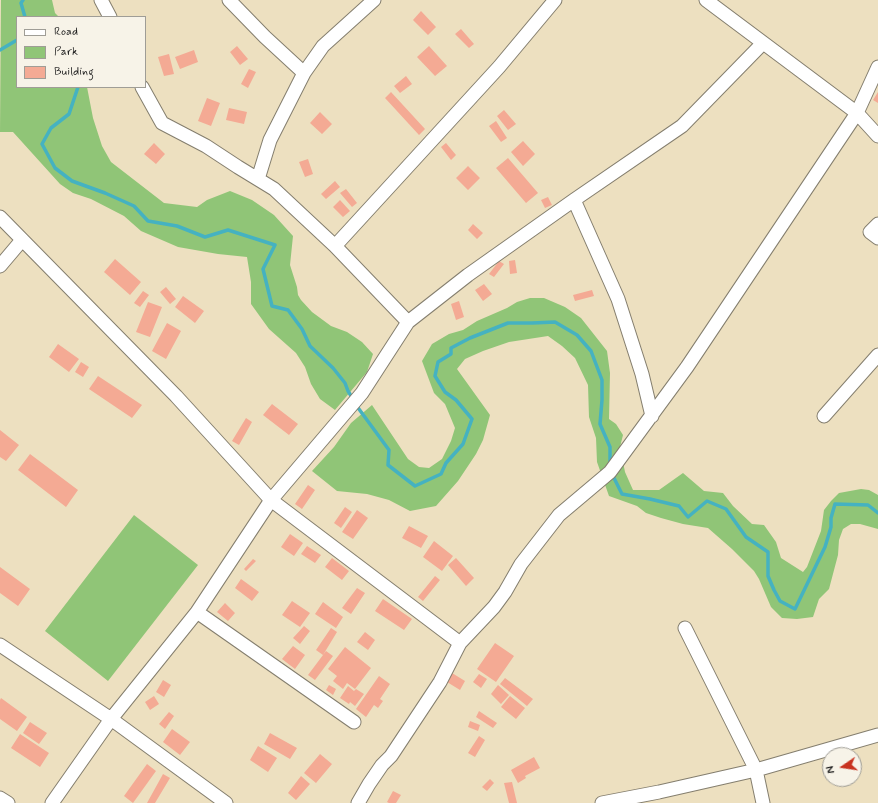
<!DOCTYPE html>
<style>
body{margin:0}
#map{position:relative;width:878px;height:803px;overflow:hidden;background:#ede0c0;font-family:Mynerve,sans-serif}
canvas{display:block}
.legend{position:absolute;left:16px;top:16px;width:130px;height:72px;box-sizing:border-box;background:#f7f3e8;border:1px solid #9f9d96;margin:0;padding:5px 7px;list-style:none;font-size:12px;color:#1c1c1c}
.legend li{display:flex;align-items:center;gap:8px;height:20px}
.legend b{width:20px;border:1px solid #9f9d96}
.north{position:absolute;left:822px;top:747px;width:40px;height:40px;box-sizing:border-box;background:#f7f3e8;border:1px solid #9f9d96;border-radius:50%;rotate:257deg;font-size:11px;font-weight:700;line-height:16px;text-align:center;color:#1c1c1c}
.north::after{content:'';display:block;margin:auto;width:14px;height:18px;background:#c8321e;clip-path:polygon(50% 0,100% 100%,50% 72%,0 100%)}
</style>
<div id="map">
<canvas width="878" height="803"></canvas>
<ul class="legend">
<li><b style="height:5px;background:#fff"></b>Road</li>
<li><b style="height:11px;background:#90c577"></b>Park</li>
<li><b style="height:11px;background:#f4aa94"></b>Building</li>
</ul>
<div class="north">N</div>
</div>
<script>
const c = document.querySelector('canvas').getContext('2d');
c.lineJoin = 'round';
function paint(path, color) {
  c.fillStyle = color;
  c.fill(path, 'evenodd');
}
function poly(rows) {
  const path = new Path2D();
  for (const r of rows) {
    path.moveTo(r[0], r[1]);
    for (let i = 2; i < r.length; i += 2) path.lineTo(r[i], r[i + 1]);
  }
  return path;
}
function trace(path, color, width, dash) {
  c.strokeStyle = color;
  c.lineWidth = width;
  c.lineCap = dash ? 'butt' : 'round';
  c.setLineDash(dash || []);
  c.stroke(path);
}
const green = poly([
 [1,0,52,0,55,13,59,17,17,17,17,87,87,87,93,118,102,146,111,162,164,203,197,207,207,200,230,191,252,200,274,215,293,236,290,265,297,287,298,295,301,300,312,312,331,326,347,332,362,342,373,354,367,372,335,410,320,399,311,384,305,367,296,353,269,329,251,304,251,282,247,257,218,254,178,247,141,231,124,216,91,199,73,193,60,184,13,132,0,132],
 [530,298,544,298,565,307,581,318,607,351,610,373,609,419,616,424,623,435,620,447,625,472,633,490,659,490,683,473,704,491,723,493,733,506,752,524,764,525,776,542,781,558,803,572,807,567,821,531,824,510,831,501,839,493,861,489,869,490,878,495,878,529,860,524,851,524,843,529,839,540,838,555,829,589,819,599,813,617,797,619,782,618,771,607,759,579,754,571,732,549,708,528,683,524,661,518,646,513,637,506,609,496,597,462,596,438,589,417,588,385,575,358,562,346,548,336,509,342,483,351,465,359,457,369,490,415,483,440,476,454,458,481,436,506,410,511,389,500,367,494,337,491,312,471,334,447,351,423,372,405,408,459,419,467,429,468,442,459,451,441,455,428,445,404,434,393,422,361,432,344,449,334,463,330,477,321,507,308,517,302],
 [134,515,198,565,108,681,45,631]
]);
const stream = poly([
 [23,0,21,3,25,17],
 [0,50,17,40],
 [78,87,69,114,51,128,42,144,55,168,72,181,105,193,134,206,148,221,177,226,205,237,228,230,275,245,263,269,272,306,288,310,302,329,310,346,333,368,345,383,348,391,353,399],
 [356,405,389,450,388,465,415,486,441,474,446,463,463,444,472,419,456,400,445,392,435,376,438,362,451,354,451,348,470,338,508,323,532,323,555,322,577,335,591,351,602,380,602,400,600,424,610,447,610,464],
 [612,474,622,494,650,499,679,506,688,517,707,501,726,509,746,537,768,552,768,576,774,590,780,601,795,609,825,547,831,527,831,518,835,504,868,505,878,513]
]);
const building = poly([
 [421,11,436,27,428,35,413,20],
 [461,29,474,44,469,48,455,34],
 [237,46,248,59,240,65,230,52],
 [429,46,447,66,435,76,417,57],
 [194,50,198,62,180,69,175,57],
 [169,54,174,74,164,76,158,57],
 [249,69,256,72,248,88,241,84],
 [406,76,412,84,400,93,394,86],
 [391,92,425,129,419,135,385,98],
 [878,92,878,103,873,100],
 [207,98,220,103,211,126,198,121],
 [229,108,247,112,244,124,226,120],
 [504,110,516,124,508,130,497,116],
 [320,112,332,124,322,134,310,123],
 [496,121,507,138,501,142,489,126],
 [523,141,535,154,523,166,511,152],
 [154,143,165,154,156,164,144,154],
 [446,143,456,155,451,160,441,147],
 [508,158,538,193,526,203,496,168],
 [308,159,313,174,305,177,299,162],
 [468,166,480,178,468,190,456,178],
 [335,181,340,187,326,199,321,194],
 [346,189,357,203,352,207,340,193],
 [548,197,552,205,545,208,541,200],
 [340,200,350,211,343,217,333,207],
 [473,224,483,233,477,239,468,230],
 [115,259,141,282,130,295,104,272],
 [515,260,517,273,510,274,509,261],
 [499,261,504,264,494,277,489,274],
 [484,284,492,294,483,301,475,290],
 [166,287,176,299,170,304,160,292],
 [592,290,594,296,575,301,573,295],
 [143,291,149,295,140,307,134,303],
 [183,296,204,311,195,323,175,307],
 [459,301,464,317,456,320,451,304],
 [148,302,162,307,150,337,136,332],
 [167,323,181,331,166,359,152,351],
 [58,344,79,359,69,372,49,357],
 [81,362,89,367,83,377,75,372],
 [98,376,142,405,132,418,89,389],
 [272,404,298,424,289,435,263,415],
 [246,418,252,422,239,445,232,441],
 [0,430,19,445,6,461,0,457],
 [30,454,78,490,66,507,18,470],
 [308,485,315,490,302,509,295,504],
 [345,507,352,512,341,528,334,523],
 [357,510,368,518,353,539,342,532],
 [409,526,428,536,421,548,402,538],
 [290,534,303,543,294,556,281,547],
 [434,541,453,556,442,571,423,557],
 [307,546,321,555,315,563,301,554],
 [332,558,349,571,342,580,325,567],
 [456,558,474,578,466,586,448,565],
 [253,559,256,561,246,571,244,569],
 [0,567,30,589,18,606,0,593],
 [435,576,440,580,423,601,418,597],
 [241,579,259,592,252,601,235,588],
 [357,588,365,593,351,614,342,608],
 [383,599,412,619,404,630,375,611],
 [292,601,310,613,300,627,282,615],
 [323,602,343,617,336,628,315,614],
 [225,603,235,613,228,621,217,612],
 [304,626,310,631,300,644,293,638],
 [331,628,337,632,323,655,316,650],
 [365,632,375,640,368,650,357,642],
 [495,643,514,656,496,682,477,669],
 [293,646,305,655,295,669,282,659],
 [345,647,371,668,355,689,347,683,343,689,333,681,337,676,328,669],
 [326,651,333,656,315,680,308,675],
 [452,673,465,681,460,690,447,682],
 [479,674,487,679,481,688,473,682],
 [379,676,390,684,380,699,383,701,378,708,374,705,366,717,356,709],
 [505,678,533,699,527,706,500,684],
 [163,680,171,685,164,697,156,692],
 [329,685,336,689,333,695,326,690],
 [498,685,509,695,501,704,491,694],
 [348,686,354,691,356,689,364,694,355,706,350,702,349,704,340,698],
 [154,696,159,704,150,710,145,702],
 [510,696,525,708,516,719,501,707],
 [1,698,27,717,17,731,0,719,0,700],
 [479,711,497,723,493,728,476,717],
 [169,712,174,716,165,729,159,724],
 [470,721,480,725,478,731,468,727],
 [30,722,47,733,39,744,23,733],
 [172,729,190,742,180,755,163,742],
 [270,733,297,748,290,759,264,744],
 [20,734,49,753,40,767,11,748],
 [479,736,485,740,475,757,468,753],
 [258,746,277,758,268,772,250,760],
 [320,754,332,764,316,783,304,773],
 [534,757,540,768,525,776,526,778,518,783,511,770],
 [147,764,156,771,133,803,124,796],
 [163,774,170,778,155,803,147,803],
 [301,776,310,784,296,800,288,793],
 [490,779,494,783,487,791,482,787],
 [512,782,517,803,509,803,504,783],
 [393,791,401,795,396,803,389,803,387,802]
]);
const minor = poly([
 [101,0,110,17],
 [229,0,265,37,304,73],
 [706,0,857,113,878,67],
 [142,87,162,123,206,146,238,167,274,189,335,246,408,322],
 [258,179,270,140,304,73,323,46,374,0],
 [574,200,618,299,642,374,652,416],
 [0,217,176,396,271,500,460,643],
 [878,224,870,232,878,238],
 [335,246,499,67,555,0],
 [0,266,22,240],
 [824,416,878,355],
 [197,612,354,722],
 [685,628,756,770,763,803],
 [0,645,111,719,226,803],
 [0,798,8,803],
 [52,803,111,719,197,612,271,500,362,393,408,322,468,275,574,200,682,126,763,43],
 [358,803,369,784,382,765,391,756,440,682,460,643,494,607,505,592,521,564,559,515,610,472,687,367,857,113,878,136],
 [602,803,659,792,756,770,878,735]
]);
paint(green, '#90c577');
trace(stream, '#45b2c1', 3.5);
paint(building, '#f4aa94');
trace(minor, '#847e6e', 15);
trace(minor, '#fff', 13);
</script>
